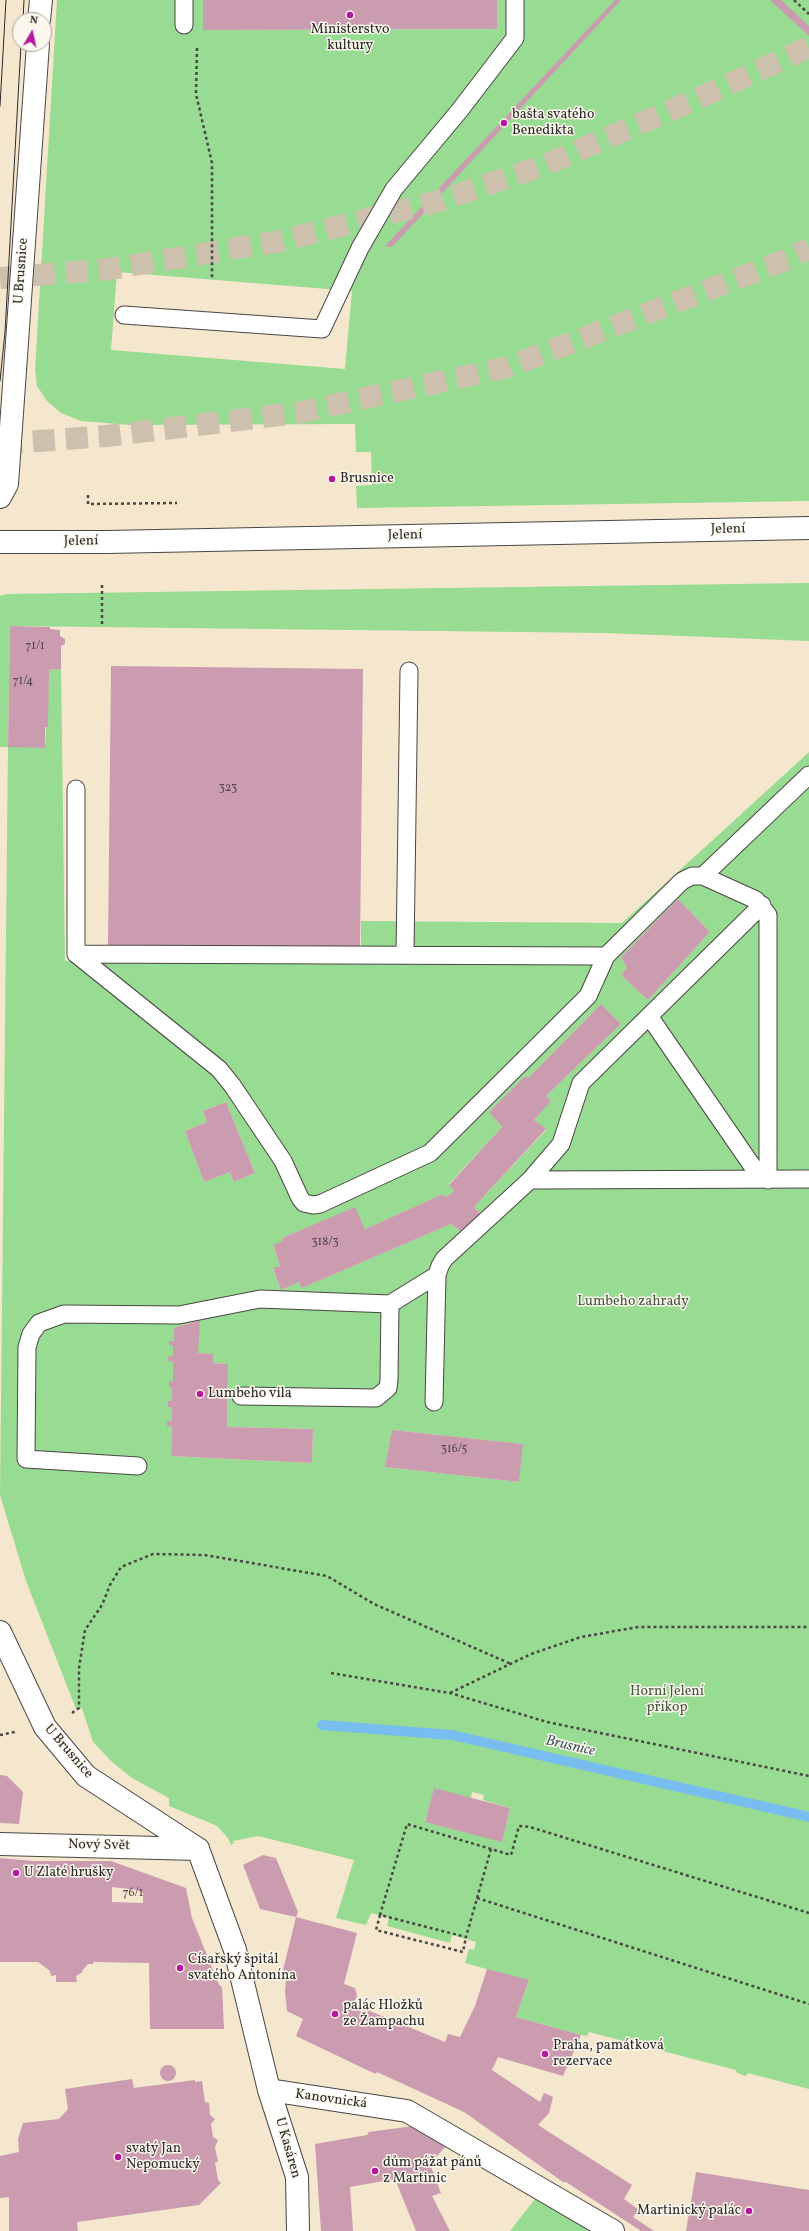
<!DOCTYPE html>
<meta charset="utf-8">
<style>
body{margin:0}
#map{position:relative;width:809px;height:2231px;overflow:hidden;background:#f5e7ce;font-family:Vollkorn,serif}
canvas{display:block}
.north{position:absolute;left:12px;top:12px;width:40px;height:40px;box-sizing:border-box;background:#fbf7ec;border:1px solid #a8a59f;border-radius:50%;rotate:9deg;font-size:11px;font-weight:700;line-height:16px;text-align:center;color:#2b2b2b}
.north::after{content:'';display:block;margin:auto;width:14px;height:18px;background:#b5179e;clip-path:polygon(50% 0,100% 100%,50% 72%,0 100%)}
</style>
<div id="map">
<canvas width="809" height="2231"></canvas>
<div class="north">N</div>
</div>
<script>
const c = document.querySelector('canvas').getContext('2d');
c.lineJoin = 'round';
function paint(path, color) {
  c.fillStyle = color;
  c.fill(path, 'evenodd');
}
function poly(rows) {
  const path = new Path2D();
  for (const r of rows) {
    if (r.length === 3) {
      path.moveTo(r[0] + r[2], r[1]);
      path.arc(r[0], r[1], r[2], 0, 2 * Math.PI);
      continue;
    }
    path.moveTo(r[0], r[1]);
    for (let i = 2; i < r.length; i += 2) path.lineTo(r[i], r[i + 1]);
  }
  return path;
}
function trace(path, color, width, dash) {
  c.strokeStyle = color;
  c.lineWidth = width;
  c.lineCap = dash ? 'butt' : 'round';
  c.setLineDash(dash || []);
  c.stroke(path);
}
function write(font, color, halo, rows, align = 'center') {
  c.font = font + ' Vollkorn,serif';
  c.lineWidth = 3;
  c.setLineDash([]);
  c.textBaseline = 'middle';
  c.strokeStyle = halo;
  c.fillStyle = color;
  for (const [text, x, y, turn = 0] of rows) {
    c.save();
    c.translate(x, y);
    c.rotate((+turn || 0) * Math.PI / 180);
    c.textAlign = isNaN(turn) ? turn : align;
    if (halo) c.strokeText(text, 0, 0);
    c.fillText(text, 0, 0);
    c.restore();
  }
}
const green = poly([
 [57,0,203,0,203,30,496,29,497,0,809,0,809,501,357,508,356,486,372,485,371,452,356,452,355,424,130,425,81,421,61,413,47,401,37,386,35,370],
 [117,272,352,291,345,369,111,350],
 [809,583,809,641,605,633,10,626,8,746,45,748,49,670,61,669,65,961,361,963,361,921,622,923,809,752,809,2093,809,2089,748,2073,746,2076,737,2073,736,2070,589,2032,587,2036,581,2035,516,2017,529,1981,465,1963,469,1949,474,1950,476,1942,452,1935,450,1943,387,1926,389,1918,371,1913,366,1925,336,1918,354,1860,258,1836,233,1841,234,1843,231,1845,228,1838,217,1826,169,1806,169,1798,132,1778,112,1762,93,1742,82,1708,76,1709,26,1581,0,1495,8,747,0,747,0,596,6,594],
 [678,899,710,932,648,1000,621,975,627,968,621,957],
 [601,1004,621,1024,546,1096,550,1101,534,1120,546,1130,474,1207,481,1215,463,1233,451,1224,302,1288,299,1282,281,1290,273,1269,280,1266,273,1246,283,1241,282,1238,355,1208,365,1229,443,1194,446,1197,454,1191,449,1184,502,1127,489,1112,525,1076,528,1078],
 [226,1102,255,1173,234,1182,230,1172,204,1182,185,1131,207,1122,203,1111],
 [199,1320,195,1353,213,1354,213,1363,228,1364,227,1427,313,1429,312,1463,171,1456,172,1426,167,1426,167,1421,172,1421,172,1407,168,1407,172,1401,172,1387,169,1386,169,1382,173,1381,173,1362,168,1361,168,1357,173,1357,173,1346,169,1345,169,1341,174,1341,174,1328],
 [392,1430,522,1444,519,1482,385,1467],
 [434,1789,471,1798,472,1792,484,1795,483,1800,510,1808,502,1841,425,1822],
 [535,2199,536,2200,591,2231,510,2231]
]);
const stream = poly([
 [322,1725,452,1735,809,1817]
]);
const building = poly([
 [203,0,497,0,497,29,203,30],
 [615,0,621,0,392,247,385,246],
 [770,0,781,0,809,26,809,36],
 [10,626,50,627,50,629,60,630,60,636,65,639,65,644,61,646,61,669,49,670,48,727,45,727,45,748,8,747],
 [111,666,363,669,360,947,108,945],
 [678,899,710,932,648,1000,621,975,627,968,621,957],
 [601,1004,621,1024,546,1096,551,1101,534,1120,546,1129,474,1207,481,1215,463,1233,451,1224,302,1288,299,1282,281,1290,273,1268,280,1266,273,1245,283,1241,282,1238,355,1207,365,1229,443,1194,446,1197,454,1191,449,1185,502,1127,489,1112,525,1076,528,1078],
 [226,1102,255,1173,234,1182,230,1172,204,1182,185,1131,207,1122,203,1111],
 [200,1320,198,1353,213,1354,213,1363,228,1364,227,1427,313,1429,312,1463,171,1456,172,1426,167,1426,167,1421,172,1421,172,1407,168,1407,168,1401,172,1401,172,1387,169,1387,169,1381,173,1381,173,1362,168,1361,168,1356,173,1357,173,1346,169,1345,169,1341,174,1341,174,1328],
 [392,1430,523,1444,519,1482,385,1467],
 [0,1775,7,1776,23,1792,19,1824,0,1823],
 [434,1788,510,1808,502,1842,425,1822],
 [263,1855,276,1858,298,1912,296,1917,357,1933,344,1984,355,1988,357,1996,353,2004,445,2042,448,2034,460,2037,475,2006,487,1969,529,1980,516,2017,581,2035,563,2076,498,2057,492,2070,540,2102,544,2093,553,2097,549,2113,538,2125,632,2185,624,2199,639,2210,633,2217,654,2231,641,2231,566,2182,563,2182,464,2112,377,2072,376,2074,367,2070,296,2036,303,2019,287,2011,285,1992,286,1978,283,1970,296,1917,260,1909,243,1865],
 [0,1858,33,1861,111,1861,186,1888,192,1918,219,1985,222,1987,224,2029,150,2029,149,1963,93,1962,93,1964,88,1964,82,1971,83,1972,76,1976,77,1982,56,1982,56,1975,51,1976,50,1971,38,1962,0,1962],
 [112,1887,137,1890,143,1893,143,1903,112,1902],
 [168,2073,8],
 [132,2079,134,2088,195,2080,195,2082,202,2081,205,2102,209,2103,210,2115,215,2119,211,2124,213,2137,218,2140,215,2147,218,2162,215,2162,218,2180,221,2183,199,2205,77,2222,78,2231,9,2231,9,2197,0,2198,0,2156,19,2152,18,2139,23,2123,59,2119,68,2109,65,2089],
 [413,2126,446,2146,430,2164,441,2193,432,2196,450,2231,416,2231,395,2179,350,2187,353,2231,321,2231,315,2144,367,2135,369,2132],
 [696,2172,809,2190,809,2231,686,2231]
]);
const trunkTunnel = poly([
 [0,278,110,269,281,241,442,200,542,166,697,99,809,47],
 [0,444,106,436,297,413,508,367,788,259,809,248]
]);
const path = poly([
 [794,0,809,14],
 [197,48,196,94,212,163,212,280],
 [88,495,88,504,177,503],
 [102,585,102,627],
 [331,1673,450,1693,547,1722,809,1776],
 [450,1693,531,1654,581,1637,638,1627,809,1627],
 [72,1713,79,1708,79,1668,85,1630,102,1605,110,1585,121,1567,153,1554,205,1555,327,1576,374,1604,511,1664],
 [0,1735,15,1732],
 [491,1849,466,1937,380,1915,407,1824,491,1849,511,1855,519,1826,530,1827,809,1913],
 [477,1898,809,2004],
 [380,1915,376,1930,463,1952,466,1937]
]);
const service = poly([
 [184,25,184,0],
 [124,315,322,329,360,248,394,189,460,110,515,38,515,0],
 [76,789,76,954,219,1069,232,1085,283,1161,300,1198,304,1203,313,1205,320,1204,430,1153,588,996,606,956,682,881,692,876,703,876],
 [76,954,606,956],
 [405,955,409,671],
 [649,1016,753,1167,768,1180],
 [530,1180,561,1144,581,1083,762,905],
 [768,1180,768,915,756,900,703,876,809,775],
 [241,1396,376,1398,388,1388,389,1380,390,1304],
 [434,1402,437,1275,440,1266,444,1259,530,1180,809,1179],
 [138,1466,26,1459,27,1347,31,1334,39,1323,64,1314,179,1315,260,1299,390,1304,437,1275]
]);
const pedestrian = poly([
 [198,1849,235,1950,269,2090,297,2177,298,2231],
 [269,2090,407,2111,613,2231]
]);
const minor = poly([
 [0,1632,45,1727,86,1776,198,1849],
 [0,1844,198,1849]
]);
const tertiary = poly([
 [39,20,41,0],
 [0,497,7,484,38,44]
]);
const secondary = poly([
 [0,542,107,542,809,528]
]);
const tram = poly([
 [23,20,24,0],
 [0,106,6,0],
 [0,381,5,332,21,44]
]);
const markers = [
 [350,15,4,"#b5179e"],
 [504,123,4,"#b5179e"],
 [332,479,4,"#b5179e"],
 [200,1394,4,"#b5179e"],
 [16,1873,4,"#b5179e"],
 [180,1968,4,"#b5179e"],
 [335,2014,4,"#b5179e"],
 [545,2054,4,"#b5179e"],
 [118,2157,4,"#b5179e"],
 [375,2171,4,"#b5179e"],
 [749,2211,4,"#b5179e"]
];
const numberNames = [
 ["71/1",35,647],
 ["71/4",23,682],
 ["323",228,789],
 ["318/3",325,1243],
 ["316/5",454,1450],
 ["76/1",133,1894]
];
const poiNames = [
 ["Ministerstvo",350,30,"center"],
 ["kultury",350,46,"center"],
 ["bašta svatého",512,115],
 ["Benedikta",512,131],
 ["Brusnice",340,479],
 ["Lumbeho vila",208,1394],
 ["U Zlaté hrušky",24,1873],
 ["Císařský špitál",188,1960],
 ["svatého Antonína",188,1976],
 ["palác Hložků",343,2006],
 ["ze Žampachu",343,2022],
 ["Praha, památková",553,2046],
 ["rezervace",553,2062],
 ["svatý Jan",126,2149],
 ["Nepomucký",126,2165],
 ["dům pážat pánů",383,2163],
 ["z Martinic",383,2179],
 ["Martinický palác",741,2211,"right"]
];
const streetNames = [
 ["U Brusnice",22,271,-86],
 ["Jelení",728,530,-1],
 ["Jelení",405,536,-1],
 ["Jelení",81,542,-1],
 ["U Brusnice",68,1752,49],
 ["Nový Svět",99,1846,1],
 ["Kanovnická",331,2100,8],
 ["U Kasáren",287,2148,74]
];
const parkNames = [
 ["Lumbeho zahrady",633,1302],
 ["Horní Jelení",667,1692],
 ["příkop",667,1708]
];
const waterNames = [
 ["Brusnice",570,1747,13]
];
paint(green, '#98db92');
trace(stream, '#78bdef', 10);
paint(building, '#cb9bb0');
trace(trunkTunnel, '#cdc1ad', 22, [22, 11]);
trace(service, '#494743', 19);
trace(pedestrian, '#494743', 24);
trace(minor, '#494743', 24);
trace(tertiary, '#494743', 24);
trace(secondary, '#494743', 24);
trace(path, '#494743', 2.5, [3, 3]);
trace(service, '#fff', 17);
trace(pedestrian, '#fff', 22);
trace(minor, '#fff', 22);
trace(tertiary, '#fff', 22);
trace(secondary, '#fff', 22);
trace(tram, '#2b2b2b', 1);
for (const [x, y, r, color] of markers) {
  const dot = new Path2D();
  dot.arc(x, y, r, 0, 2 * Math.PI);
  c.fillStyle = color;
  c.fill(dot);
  trace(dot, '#fbf7ec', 1.5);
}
write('12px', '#53474c', null, numberNames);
write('14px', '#2b2b2b', '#fbf7ec', poiNames, 'left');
write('14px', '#2b2b2b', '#fbf7ec', streetNames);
write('14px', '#465745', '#fbf7ec', parkNames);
write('italic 15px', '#425766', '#fbf7ec', waterNames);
</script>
